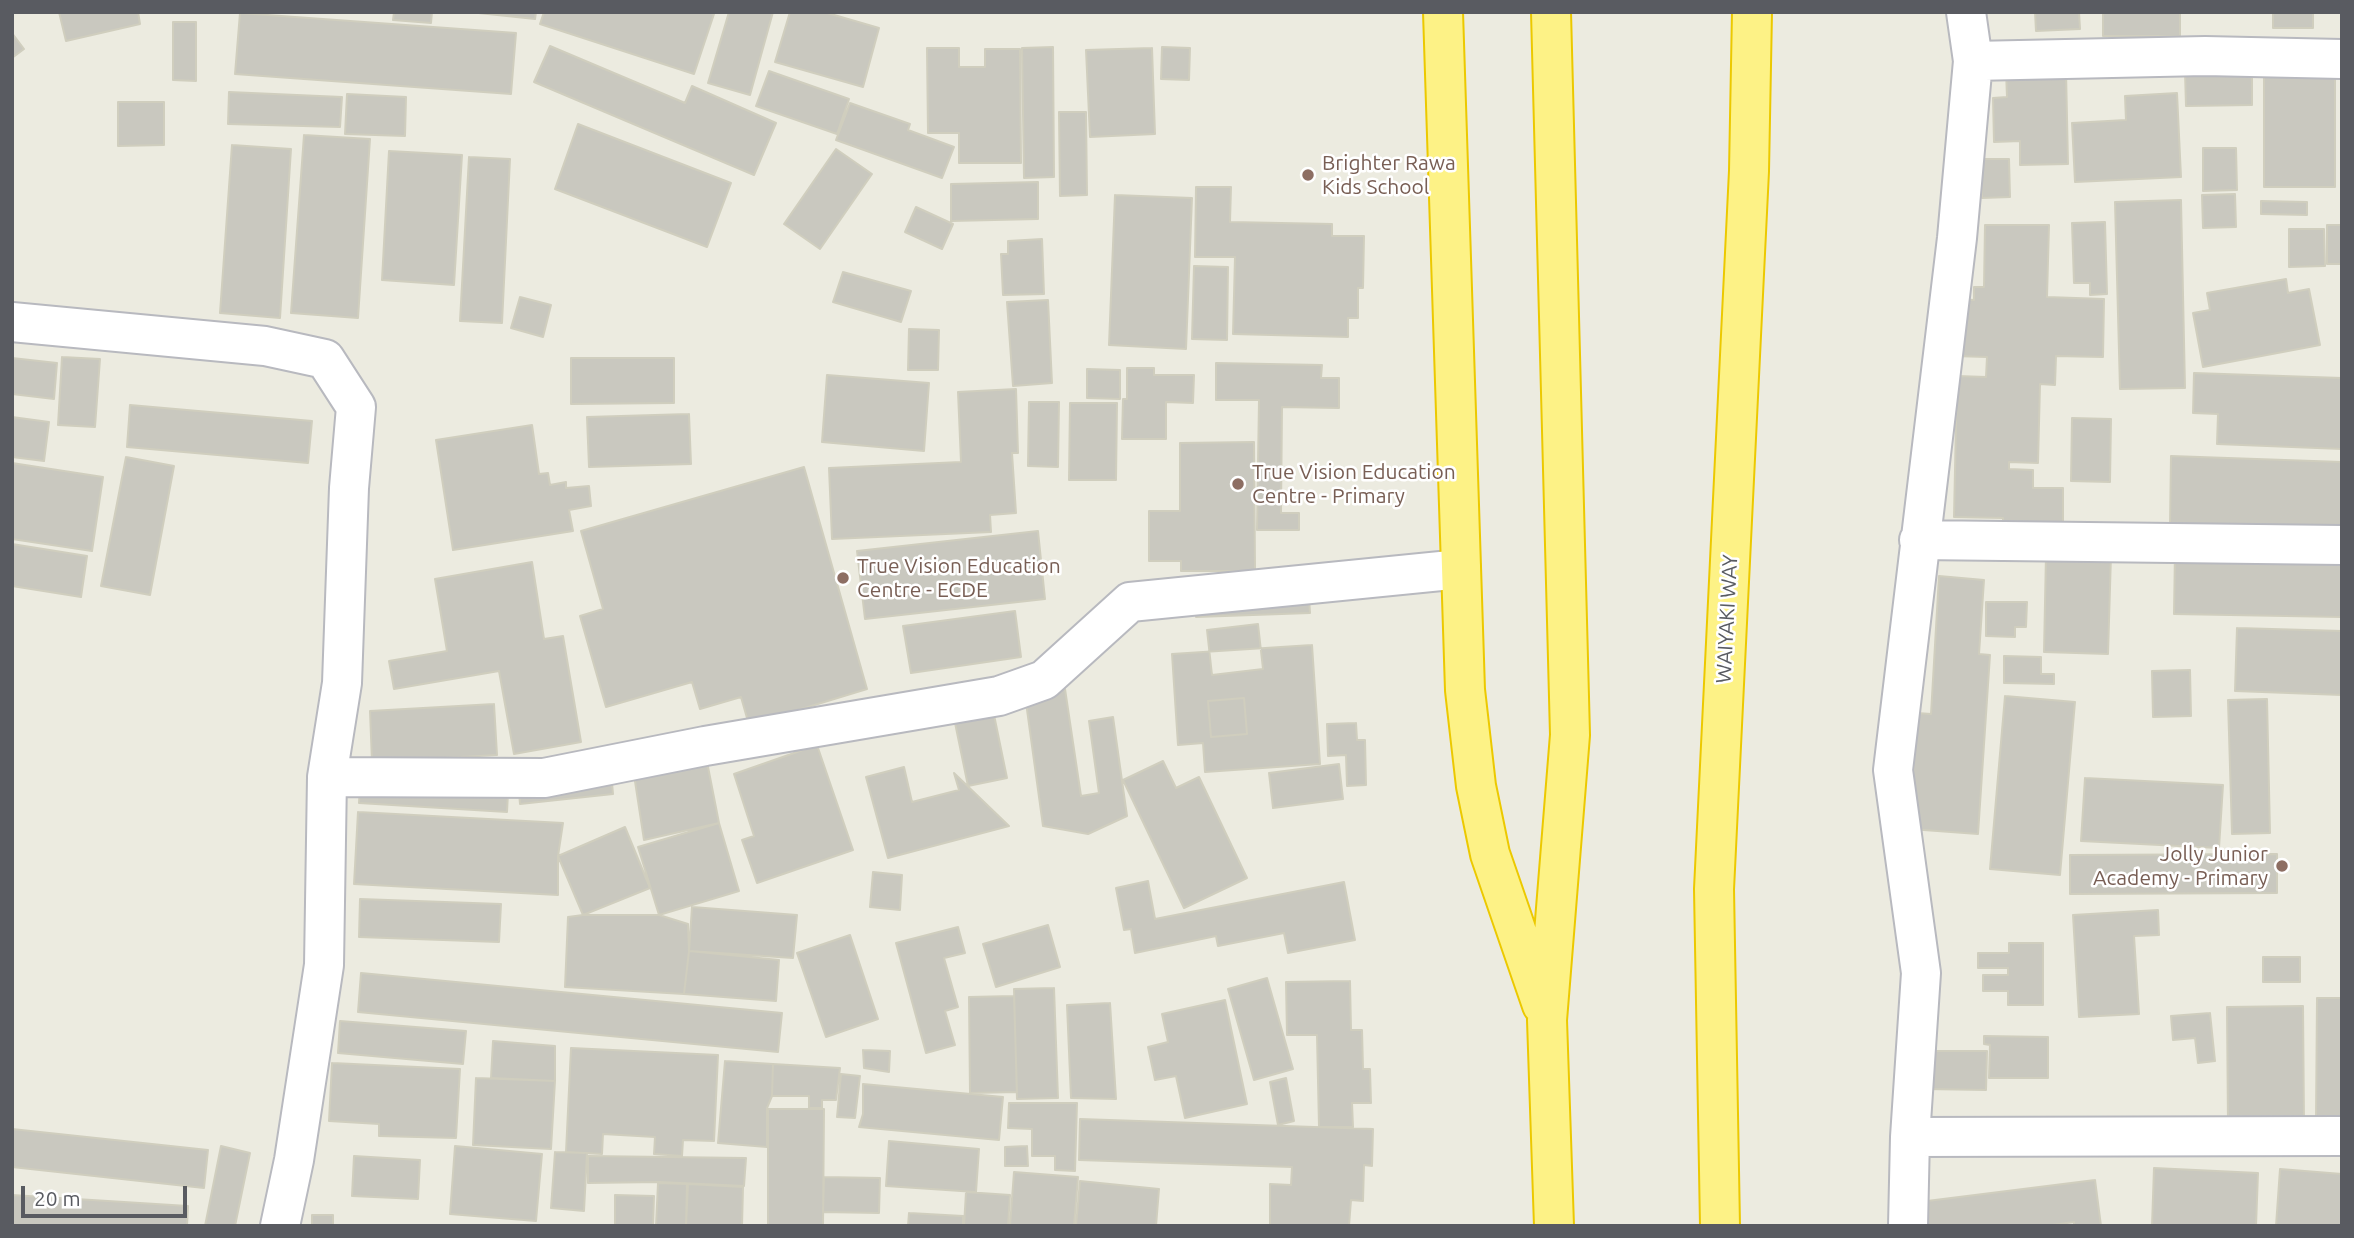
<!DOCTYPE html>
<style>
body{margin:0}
#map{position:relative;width:2354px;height:1238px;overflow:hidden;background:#ecebe0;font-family:Ubuntu,sans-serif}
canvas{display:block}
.frame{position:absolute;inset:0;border:14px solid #595b61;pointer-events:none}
.scale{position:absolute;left:21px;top:1186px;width:166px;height:32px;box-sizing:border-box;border:4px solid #595b61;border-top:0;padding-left:9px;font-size:21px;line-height:24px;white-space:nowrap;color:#595b61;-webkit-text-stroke:5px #fff;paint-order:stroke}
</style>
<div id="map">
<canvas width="2354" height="1238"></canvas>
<div class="frame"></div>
<div class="scale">20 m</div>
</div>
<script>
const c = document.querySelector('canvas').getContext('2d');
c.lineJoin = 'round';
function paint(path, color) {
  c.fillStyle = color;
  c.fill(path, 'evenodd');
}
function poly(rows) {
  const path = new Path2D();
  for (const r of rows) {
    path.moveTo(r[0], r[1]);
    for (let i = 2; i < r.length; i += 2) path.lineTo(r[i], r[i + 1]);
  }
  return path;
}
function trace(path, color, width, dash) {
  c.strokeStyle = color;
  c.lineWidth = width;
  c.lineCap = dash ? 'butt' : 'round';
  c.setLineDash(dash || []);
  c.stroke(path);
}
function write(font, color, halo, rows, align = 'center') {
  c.font = font + ' Ubuntu,sans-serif';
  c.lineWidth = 5;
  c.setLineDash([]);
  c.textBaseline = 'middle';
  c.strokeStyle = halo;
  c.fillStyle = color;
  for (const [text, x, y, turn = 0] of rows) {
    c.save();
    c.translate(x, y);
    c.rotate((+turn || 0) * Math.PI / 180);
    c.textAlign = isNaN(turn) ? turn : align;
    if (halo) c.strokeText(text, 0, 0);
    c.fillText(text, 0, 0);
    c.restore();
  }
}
const building = poly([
 [59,12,138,12,140,24,66,41,59,12],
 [394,12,432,12,431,23,393,20,394,12],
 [469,12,536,12,535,19,469,12],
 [544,12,708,12,714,14,694,74,540,24,544,12],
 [729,12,773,12,750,95,708,83,729,12],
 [790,12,824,12,879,28,863,87,775,62,790,12],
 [2035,12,2079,12,2080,29,2036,31,2035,12],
 [2103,12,2180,12,2180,36,2103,36,2103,12],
 [2273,12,2313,12,2313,28,2273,28,2273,12],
 [240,13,516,33,511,94,235,74,240,13],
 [173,22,196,22,196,81,173,80,173,22],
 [12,33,24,49,12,58,12,33],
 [550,46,685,103,692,86,776,123,754,175,534,82,550,46],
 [1053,47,1054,177,1024,178,1022,48,1053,47],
 [1162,47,1190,48,1189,80,1161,79,1162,47],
 [927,48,959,48,959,67,985,67,985,49,1020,49,1021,163,959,163,959,133,928,133,927,48],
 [1152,48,1155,134,1090,137,1086,50,1152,48],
 [769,71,849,99,837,134,756,106,769,71],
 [2066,71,2068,164,2020,165,2020,141,1994,142,1993,98,2007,97,2006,72,2066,71],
 [2252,71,2252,105,2186,106,2185,72,2252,71],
 [2264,74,2335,74,2335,187,2264,187,2264,74],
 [229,92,342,97,340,127,228,124,229,92],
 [2177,93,2181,177,2075,182,2072,123,2126,120,2125,96,2177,93],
 [347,94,406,97,405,136,345,134,347,94],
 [118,102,164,102,164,145,118,146,118,102],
 [850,103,910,124,908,130,954,147,942,178,836,140,850,103],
 [1059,112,1086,112,1087,195,1060,196,1059,112],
 [578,124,731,183,707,247,555,189,578,124],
 [304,135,370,139,358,318,291,313,304,135],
 [232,145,291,149,280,318,220,313,232,145],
 [2203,148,2236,148,2237,190,2203,191,2203,148],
 [836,149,872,174,820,249,784,224,836,149],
 [389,151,462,155,454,285,382,280,389,151],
 [469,157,510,159,502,323,460,321,469,157],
 [1981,159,2009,159,2010,197,1982,198,1981,159],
 [1038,182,1038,219,951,221,951,184,1038,182],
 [1196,187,1231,187,1230,222,1332,224,1332,236,1364,236,1363,288,1358,288,1358,318,1348,318,1348,337,1233,334,1235,257,1195,257,1196,187],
 [2235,194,2236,227,2203,228,2202,195,2235,194],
 [1115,195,1192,198,1186,349,1109,345,1115,195],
 [2181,200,2185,388,2120,389,2115,202,2181,200],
 [2261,201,2307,202,2307,215,2261,214,2261,201],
 [916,207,953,224,942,249,905,232,916,207],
 [2105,222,2107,294,2090,295,2090,283,2074,283,2072,223,2105,222],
 [1985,225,2049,225,2047,297,2104,299,2103,357,2056,356,2055,385,2040,384,2038,463,2009,462,2009,469,2033,470,2033,488,2063,488,2063,528,2003,527,2003,518,1954,517,1957,376,1986,377,1987,357,1954,356,1956,299,1974,300,1974,287,1984,287,1985,225],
 [2327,225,2342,225,2342,264,2327,264,2327,225],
 [2289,229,2324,229,2325,266,2289,267,2289,229],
 [1042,239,1044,294,1003,295,1001,254,1008,254,1008,241,1042,239],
 [1194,266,1228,267,1227,340,1192,339,1194,266],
 [843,272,911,291,901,322,833,302,843,272],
 [2286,279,2288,293,2309,289,2320,345,2203,367,2193,313,2210,310,2207,293,2286,279],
 [520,297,551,305,543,337,511,328,520,297],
 [1048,300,1052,383,1013,386,1007,302,1048,300],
 [909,329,939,330,938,370,908,370,909,329],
 [62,357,100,359,95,427,58,425,62,357],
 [12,358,57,363,54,399,12,394,12,358],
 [571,358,674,358,674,403,571,404,571,358],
 [1216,363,1322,365,1321,378,1339,378,1339,408,1282,407,1281,513,1299,513,1299,530,1257,530,1259,400,1216,400,1216,363],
 [1127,368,1154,368,1154,375,1194,375,1193,403,1166,402,1166,439,1122,439,1123,399,1127,399,1127,368],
 [1087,369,1120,370,1120,399,1087,398,1087,369],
 [2194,373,2342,378,2342,449,2217,444,2218,414,2193,413,2194,373],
 [827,375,929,383,924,451,822,442,827,375],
 [1016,389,1018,453,1012,453,1016,513,990,515,991,532,832,539,829,468,961,462,958,392,1016,389],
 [1029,402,1059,402,1058,467,1028,466,1029,402],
 [1070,403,1117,403,1116,480,1069,480,1070,403],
 [130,405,312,421,308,463,127,447,130,405],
 [689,414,691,464,589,467,587,417,689,414],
 [12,417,49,422,44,461,12,457,12,417],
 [2072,418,2111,419,2110,482,2071,481,2072,418],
 [532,425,539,474,548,473,550,485,566,482,566,488,589,486,591,506,569,510,573,531,453,550,436,440,532,425],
 [1254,442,1255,571,1181,571,1181,561,1149,561,1149,511,1180,511,1180,443,1254,442],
 [2171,456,2342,462,2342,531,2170,526,2171,456],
 [126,457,174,466,150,595,101,586,126,457],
 [12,463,103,477,92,551,12,539,12,463],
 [804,467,867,689,749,725,741,697,700,709,692,682,606,707,580,616,603,609,581,531,804,467],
 [1038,531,1045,599,865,619,857,551,1038,531],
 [12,544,87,556,81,597,12,586,12,544],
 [2175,551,2342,554,2342,617,2174,614,2175,551],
 [2046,554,2111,555,2108,654,2044,652,2046,554],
 [532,562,544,639,563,636,581,742,514,754,499,671,394,689,389,661,447,651,435,579,532,562],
 [1939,576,1984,580,1979,654,1990,655,1978,834,1910,829,1917,713,1931,714,1939,576],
 [1308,582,1310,613,1196,617,1194,588,1308,582],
 [1986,602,2027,602,2026,627,2015,627,2015,637,1986,636,1986,602],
 [1015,611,1021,657,911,673,903,626,1015,611],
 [1258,624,1263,669,1212,675,1207,630,1258,624],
 [2237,628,2342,631,2342,695,2235,691,2237,628],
 [1312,645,1320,764,1205,772,1203,743,1178,745,1172,654,1312,645],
 [1244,698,1247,734,1211,737,1208,701,1244,698],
 [2004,656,2041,657,2041,674,2054,674,2054,684,2004,683,2004,656],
 [2190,670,2191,716,2153,717,2152,671,2190,670],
 [1065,689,1081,796,1099,793,1089,721,1113,717,1127,816,1088,834,1043,826,1025,695,1065,689],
 [2005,696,2075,702,2060,875,1990,869,2005,696],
 [1244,698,1247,734,1211,737,1208,701,1244,698],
 [2267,699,2270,833,2232,834,2228,700,2267,699],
 [494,704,497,755,372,762,370,711,494,704],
 [993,710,1007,778,968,786,954,718,993,710],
 [1356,723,1357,740,1365,740,1366,785,1347,786,1346,755,1328,756,1327,724,1356,723],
 [701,731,719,823,644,840,629,742,701,731],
 [817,745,853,850,757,883,742,840,754,836,734,774,817,745],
 [610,760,613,794,520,804,517,770,610,760],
 [1163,761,1176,788,1199,777,1247,878,1184,908,1123,780,1163,761],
 [1339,764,1343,799,1273,808,1269,773,1339,764],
 [361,765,509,774,507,812,359,803,361,765],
 [904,767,912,802,959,790,954,773,1009,826,888,858,866,777,904,767],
 [2085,778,2223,785,2219,848,2081,841,2085,778],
 [358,812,563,823,558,856,558,895,354,884,358,812],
 [719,823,739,891,659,915,638,847,719,823],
 [625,827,650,888,583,915,558,856,625,827],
 [2277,854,2277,893,2070,894,2070,855,2277,854],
 [873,872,902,875,900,910,870,907,873,872],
 [1148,881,1155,919,1344,882,1355,940,1288,953,1284,933,1218,946,1216,936,1135,953,1131,929,1124,930,1116,888,1148,881],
 [360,899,501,904,499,942,359,937,360,899],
 [692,907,797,915,793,958,689,951,692,907],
 [2158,910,2159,935,2134,936,2139,1014,2079,1017,2073,915,2158,910],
 [583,915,659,915,688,924,689,951,684,994,565,987,568,917,583,915],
 [1048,925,1060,967,996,987,983,944,1048,925],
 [958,927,965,953,944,958,958,1007,945,1011,955,1045,926,1053,896,943,958,927],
 [850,935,878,1019,826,1037,797,953,850,935],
 [2009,943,2043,943,2043,1005,2008,1005,2008,991,1983,991,1983,975,2008,975,2008,968,1978,968,1978,953,2009,953,2009,943],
 [689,951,779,960,776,1001,684,994,689,951],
 [2263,957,2300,957,2300,982,2263,982,2263,957],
 [361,973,782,1013,778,1052,358,1012,361,973],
 [1267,978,1293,1069,1254,1080,1228,989,1267,978],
 [1350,981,1351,1030,1362,1030,1363,1069,1370,1069,1371,1103,1352,1103,1353,1127,1319,1127,1317,1035,1287,1035,1286,982,1350,981],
 [1054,988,1058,1098,1017,1099,1014,989,1054,988],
 [1014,996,1017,1092,970,1093,969,997,1014,996],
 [2317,998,2342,998,2342,1121,2316,1120,2317,998],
 [1225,1000,1247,1104,1185,1118,1176,1076,1155,1080,1148,1047,1168,1042,1162,1014,1225,1000],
 [1110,1003,1116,1099,1071,1098,1067,1005,1110,1003],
 [2303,1006,2304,1125,2228,1126,2227,1007,2303,1006],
 [2210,1013,2215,1061,2198,1063,2195,1038,2173,1040,2171,1016,2210,1013],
 [340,1021,466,1031,463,1064,338,1053,340,1021],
 [1984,1036,2048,1037,2048,1078,1989,1078,1990,1045,1984,1044,1984,1036],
 [493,1041,555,1046,555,1081,491,1078,493,1041],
 [571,1048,718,1055,714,1141,683,1140,682,1156,654,1154,655,1137,603,1134,602,1154,566,1152,571,1048],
 [863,1050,890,1051,889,1072,864,1068,863,1050],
 [1925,1051,1987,1051,1986,1090,1925,1089,1925,1051],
 [725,1061,773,1064,772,1096,767,1108,767,1147,718,1143,725,1061],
 [332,1063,460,1069,456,1138,379,1136,379,1124,329,1121,332,1063],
 [773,1064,840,1068,836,1100,822,1100,822,1108,809,1108,809,1096,772,1096,773,1064],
 [841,1074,860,1076,855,1118,837,1117,841,1074],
 [476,1078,555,1081,551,1149,473,1145,476,1078],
 [1286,1078,1294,1121,1278,1125,1270,1082,1286,1078],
 [863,1084,1003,1097,999,1140,859,1127,863,1114,863,1084],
 [1009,1103,1077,1103,1075,1171,1055,1170,1055,1156,1032,1156,1032,1129,1008,1128,1009,1103],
 [768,1109,824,1109,823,1226,768,1226,768,1109],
 [1080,1119,1373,1129,1372,1166,1364,1165,1363,1201,1351,1200,1349,1226,1270,1226,1270,1184,1291,1185,1292,1167,1079,1160,1080,1119],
 [12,1129,208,1150,204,1188,12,1167,12,1129],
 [889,1141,979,1149,976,1192,886,1186,889,1141],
 [221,1146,250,1153,235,1226,205,1226,221,1146],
 [455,1146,542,1154,536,1221,450,1214,455,1146],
 [1027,1146,1028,1166,1005,1166,1005,1147,1027,1146],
 [555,1152,587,1153,584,1211,551,1208,555,1152],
 [354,1156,420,1160,418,1199,352,1196,354,1156],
 [588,1156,746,1158,744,1186,659,1182,588,1183,588,1156],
 [2154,1168,2258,1173,2256,1226,2152,1226,2154,1168],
 [2280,1169,2342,1174,2342,1226,2276,1226,2280,1169],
 [1014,1172,1078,1177,1074,1226,1010,1226,1014,1172],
 [824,1177,880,1178,879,1213,823,1212,824,1177],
 [2095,1180,2101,1226,2074,1226,2074,1222,2046,1226,1922,1226,1919,1202,2095,1180],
 [1080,1181,1159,1189,1156,1226,1076,1226,1080,1181],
 [658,1183,687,1184,686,1226,656,1226,658,1183],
 [688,1184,743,1187,742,1226,686,1226,688,1184],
 [966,1192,1010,1195,1008,1226,964,1226,966,1192],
 [12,1195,188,1206,187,1226,12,1226,12,1195],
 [615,1195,654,1196,653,1226,615,1226,615,1195],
 [909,1213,963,1216,963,1226,908,1226,909,1213],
 [312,1215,333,1215,333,1226,312,1226,312,1215]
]);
const minor = poly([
 [1973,61,2205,56,2342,59],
 [12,322,265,346,325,359,356,407,349,488,342,683,327,777,324,965,294,1160,280,1226],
 [1919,540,2342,545],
 [327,777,544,778,705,746,999,696,1044,680,1130,602,1461,569],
 [1910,1137,2342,1136],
 [1908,1226,1910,1137,1921,973,1893,770,1957,238,1973,61,1966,12]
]);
const highway = poly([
 [1443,12,1465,690,1476,786,1490,854,1542,1005],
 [1551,12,1570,735,1547,1020,1554,1226],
 [1720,1226,1714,889,1749,171,1752,12]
]);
const markers = [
 [1308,175,7,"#8d6e63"],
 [1238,484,7,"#8d6e63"],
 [843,578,7,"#8d6e63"],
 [2282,866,7,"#8d6e63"]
];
const educationNames = [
 ["Brighter Rawa",1322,163],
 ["Kids School",1322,187],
 ["True Vision Education",1252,472],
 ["Centre - Primary",1252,496],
 ["True Vision Education",857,566],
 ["Centre - ECDE",857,590],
 ["Jolly Junior",2268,854,"right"],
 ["Academy - Primary",2268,878,"right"]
];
const streetNames = [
 ["WAIYAKI WAY",1727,619,-87]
];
paint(building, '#c9c8bf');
trace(building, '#d0cebe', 2);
trace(minor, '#b8b9bf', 42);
trace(highway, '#ecc900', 42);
trace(minor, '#fff', 38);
trace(highway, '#fdf286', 38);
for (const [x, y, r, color] of markers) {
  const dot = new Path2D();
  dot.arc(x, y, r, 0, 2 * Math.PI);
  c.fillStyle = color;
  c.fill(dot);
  trace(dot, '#fff', 2.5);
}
write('21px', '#785e54', '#fff', educationNames, 'left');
write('21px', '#595b61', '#fff', streetNames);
</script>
